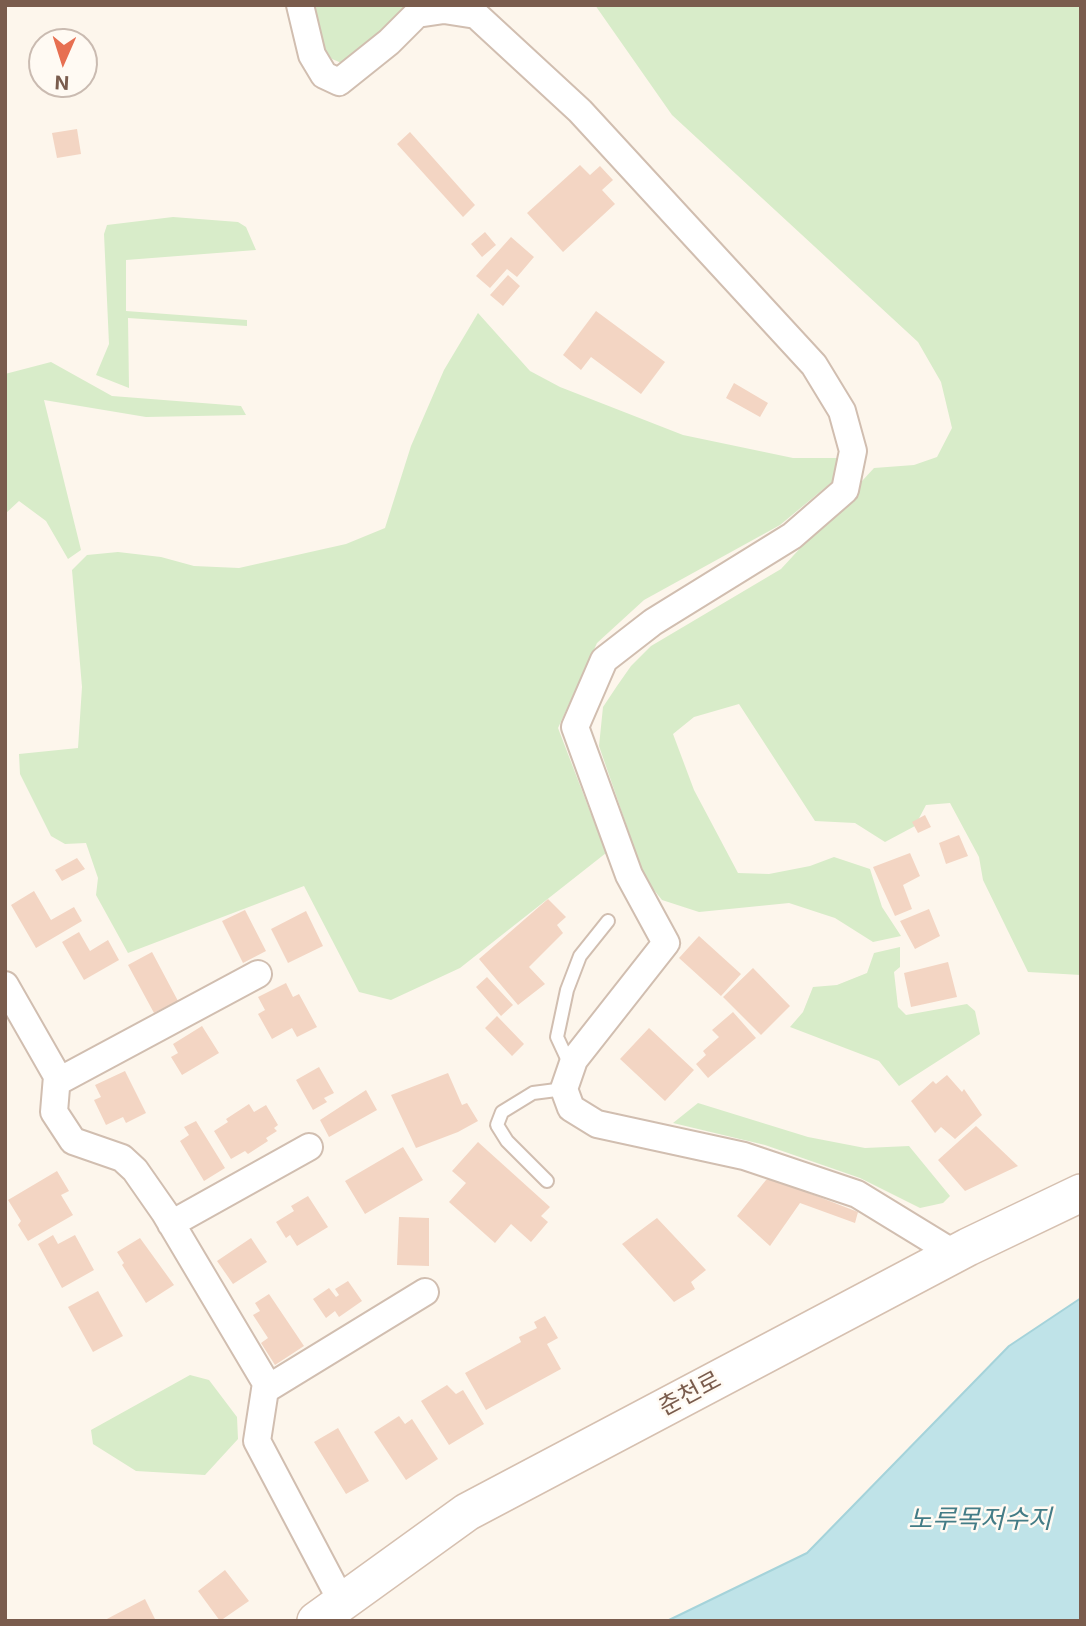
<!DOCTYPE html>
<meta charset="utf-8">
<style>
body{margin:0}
#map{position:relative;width:1086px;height:1626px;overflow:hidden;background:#fdf6ec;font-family:Inter,sans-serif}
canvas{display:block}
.frame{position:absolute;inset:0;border:7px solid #7a5c4d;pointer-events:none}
.north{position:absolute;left:28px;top:28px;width:70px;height:70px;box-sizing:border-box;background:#fffaf3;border:2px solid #cabbb1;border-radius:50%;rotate:183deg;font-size:19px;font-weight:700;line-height:28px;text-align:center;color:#7a5c4d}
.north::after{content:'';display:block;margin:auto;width:24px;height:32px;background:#e76f51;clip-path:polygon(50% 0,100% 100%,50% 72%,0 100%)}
</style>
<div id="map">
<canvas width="1086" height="1626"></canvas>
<div class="frame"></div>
<div class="north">N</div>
</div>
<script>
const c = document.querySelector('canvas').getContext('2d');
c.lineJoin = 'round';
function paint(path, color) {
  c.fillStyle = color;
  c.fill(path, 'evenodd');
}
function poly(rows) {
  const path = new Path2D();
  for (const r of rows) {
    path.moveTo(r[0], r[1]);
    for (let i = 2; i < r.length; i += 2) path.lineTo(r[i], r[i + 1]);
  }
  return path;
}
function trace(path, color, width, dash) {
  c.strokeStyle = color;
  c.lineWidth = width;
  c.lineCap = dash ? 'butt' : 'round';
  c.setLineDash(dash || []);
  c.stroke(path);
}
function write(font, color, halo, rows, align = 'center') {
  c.font = font + ' Inter,"Noto Sans KR",sans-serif';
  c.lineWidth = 5;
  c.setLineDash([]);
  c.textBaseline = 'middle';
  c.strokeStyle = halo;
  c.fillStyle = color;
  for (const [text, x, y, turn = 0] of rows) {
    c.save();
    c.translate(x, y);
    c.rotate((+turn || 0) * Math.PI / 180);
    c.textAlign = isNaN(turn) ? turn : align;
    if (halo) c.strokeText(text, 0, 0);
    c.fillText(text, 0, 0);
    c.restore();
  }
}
const green = poly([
 [312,5,414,5,344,64,332,59,323,48],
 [595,5,1081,5,1081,975,1028,972,983,880,979,857,950,803,926,805,915,826,885,842,855,823,815,821,739,704,694,717,673,734,694,790,738,873,769,874,810,866,834,857,870,869,882,907,901,936,873,942,835,918,789,903,699,912,662,900,645,879,599,746,603,707,617,686,631,666,651,646,781,569,874,468,914,465,937,457,952,428,941,382,918,342,672,115],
 [173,217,238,222,246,227,256,250,126,260,126,311,247,320,247,326,128,318,129,388,96,375,109,344,104,234,107,225],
 [478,313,530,371,560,387,683,435,793,458,838,458,832,482,780,525,644,600,597,643,558,728,606,853,460,968,391,1000,359,992,304,886,128,953,96,895,98,878,86,843,65,844,51,836,20,774,19,754,78,748,82,687,72,570,87,555,118,552,161,557,194,566,239,568,346,544,385,528,411,446,444,370],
 [51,362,112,396,241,406,246,415,146,417,44,400,81,550,68,559,46,521,19,501,5,514,5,374],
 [900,947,900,967,894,972,898,1007,906,1015,967,1004,975,1011,980,1034,899,1086,879,1061,790,1027,803,1012,813,987,837,985,867,973,874,953],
 [698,1103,808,1137,865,1148,909,1146,950,1196,943,1203,920,1208,860,1178,765,1145,673,1123],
 [190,1375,209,1380,237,1417,238,1439,205,1475,136,1471,93,1444,91,1430]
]);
const water = poly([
 [1081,1298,1081,1621,667,1621,807,1553,1009,1346,1081,1298]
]);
const building = poly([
 [77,129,81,154,57,158,52,133],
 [410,132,475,205,463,217,397,144],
 [580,165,590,175,600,166,613,180,602,190,615,204,563,252,527,213],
 [485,232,496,245,482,257,471,244],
 [511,237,534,257,517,277,507,269,490,288,476,276],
 [508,275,520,286,503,306,490,295],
 [596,311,665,362,641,394,591,357,581,370,563,355],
 [734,383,768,403,760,417,726,398],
 [925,815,931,827,918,833,912,822],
 [959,835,968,856,946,864,939,843],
 [910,853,920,876,903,885,912,909,895,916,873,867],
 [77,858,85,869,62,881,55,870],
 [34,891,51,920,74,907,82,921,36,948,11,905],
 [548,899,566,917,557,925,563,933,529,967,545,984,518,1005,479,959],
 [929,909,940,936,915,949,900,921],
 [245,910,266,951,243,963,222,921],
 [306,911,323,946,288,963,271,929],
 [79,932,90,951,108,940,119,960,84,980,62,942],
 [699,936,741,974,721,996,679,958],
 [152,952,178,1001,154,1013,128,965],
 [948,962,957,997,911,1007,904,973],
 [753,968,790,1006,761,1035,723,997],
 [487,977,513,1005,501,1016,476,987],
 [286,983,293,997,299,994,317,1027,297,1037,292,1028,272,1039,258,1014,265,1010,258,997],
 [733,1012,756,1038,708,1078,696,1064,706,1055,703,1051,719,1037,712,1030],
 [497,1016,524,1044,512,1056,485,1028],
 [202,1026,219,1053,182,1075,171,1057,178,1053,173,1044],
 [649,1028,694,1070,665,1101,620,1059],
 [319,1067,334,1093,324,1098,327,1102,313,1110,296,1080],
 [125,1071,146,1113,126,1123,123,1117,106,1125,94,1100,101,1097,95,1085],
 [448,1073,462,1105,467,1103,478,1121,458,1132,416,1148,391,1095],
 [947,1075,962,1092,964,1089,982,1115,955,1139,941,1127,935,1133,911,1101,933,1081,936,1084],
 [366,1090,377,1110,329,1137,320,1120],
 [249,1104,254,1112,266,1105,278,1125,274,1128,277,1131,266,1138,268,1141,248,1154,245,1151,231,1159,214,1131,228,1122,226,1119],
 [196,1121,225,1168,204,1181,180,1141,189,1135,184,1127],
 [976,1126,1018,1166,965,1191,938,1160],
 [478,1142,550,1207,541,1216,548,1222,531,1242,511,1224,495,1243,449,1202,466,1183,452,1171],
 [403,1147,423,1180,365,1214,345,1181],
 [57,1171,69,1191,61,1195,73,1215,28,1241,18,1225,21,1221,8,1200],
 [770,1178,858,1212,855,1223,800,1203,770,1246,737,1216,766,1180],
 [308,1196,328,1227,297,1246,290,1235,286,1238,276,1222,294,1211,291,1206],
 [399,1217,429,1218,429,1266,397,1265],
 [657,1218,706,1270,691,1282,695,1289,674,1302,622,1244],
 [53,1235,58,1244,75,1235,94,1270,62,1288,38,1244],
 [140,1238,174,1285,146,1303,122,1265,124,1263,117,1252],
 [251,1238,267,1262,233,1284,217,1261],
 [348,1281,362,1301,339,1317,335,1311,326,1318,313,1299,329,1288,336,1297,339,1295,335,1289],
 [98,1291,123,1336,93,1352,68,1307],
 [269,1294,304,1346,275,1365,261,1343,268,1338,253,1315,260,1311,255,1303],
 [545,1316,558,1338,547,1344,561,1369,486,1410,465,1373,521,1342,519,1337,537,1328,534,1322],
 [447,1385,456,1394,463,1390,484,1424,449,1445,421,1401],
 [399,1416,405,1424,412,1419,438,1459,406,1480,374,1432],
 [338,1428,369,1481,346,1494,314,1442],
 [225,1570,249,1601,220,1621,198,1591],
 [145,1599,156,1621,103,1621]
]);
const lane = poly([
 [570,1065,557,1037,567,990,580,956,608,921],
 [547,1181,507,1141,497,1125,502,1112,533,1093,564,1089]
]);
const street = poly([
 [300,5,312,55,324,75,339,82,389,42,417,14,444,10,476,15,580,111,814,365,842,411,853,451,845,490,792,536,653,622,604,660,575,727,629,875,666,943,574,1060,564,1089,571,1108,597,1124,744,1156,857,1194,955,1254],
 [5,985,57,1076,54,1112,73,1141,122,1158,135,1170,165,1213,266,1383,257,1441,342,1602],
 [57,1082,258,974],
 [171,1224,309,1147],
 [265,1390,425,1292]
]);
const secondary = poly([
 [316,1621,467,1512,968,1247,1081,1193]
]);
const streetNames = [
 ["춘천로",690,1394,-28]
];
const waterNames = [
 ["노루목저수지",980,1520]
];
paint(green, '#d8ecc9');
paint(water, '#bfe3e8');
trace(water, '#a5d3da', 2);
paint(building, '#f3d5c3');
trace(lane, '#d1beb0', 16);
trace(street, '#d1beb0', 30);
trace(secondary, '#d6c0b0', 40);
trace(lane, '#fff', 12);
trace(street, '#fff', 26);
trace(secondary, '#fff', 37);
write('24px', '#7a5c4d', '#fffaf3', streetNames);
write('italic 26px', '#437c86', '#fffaf3', waterNames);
</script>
